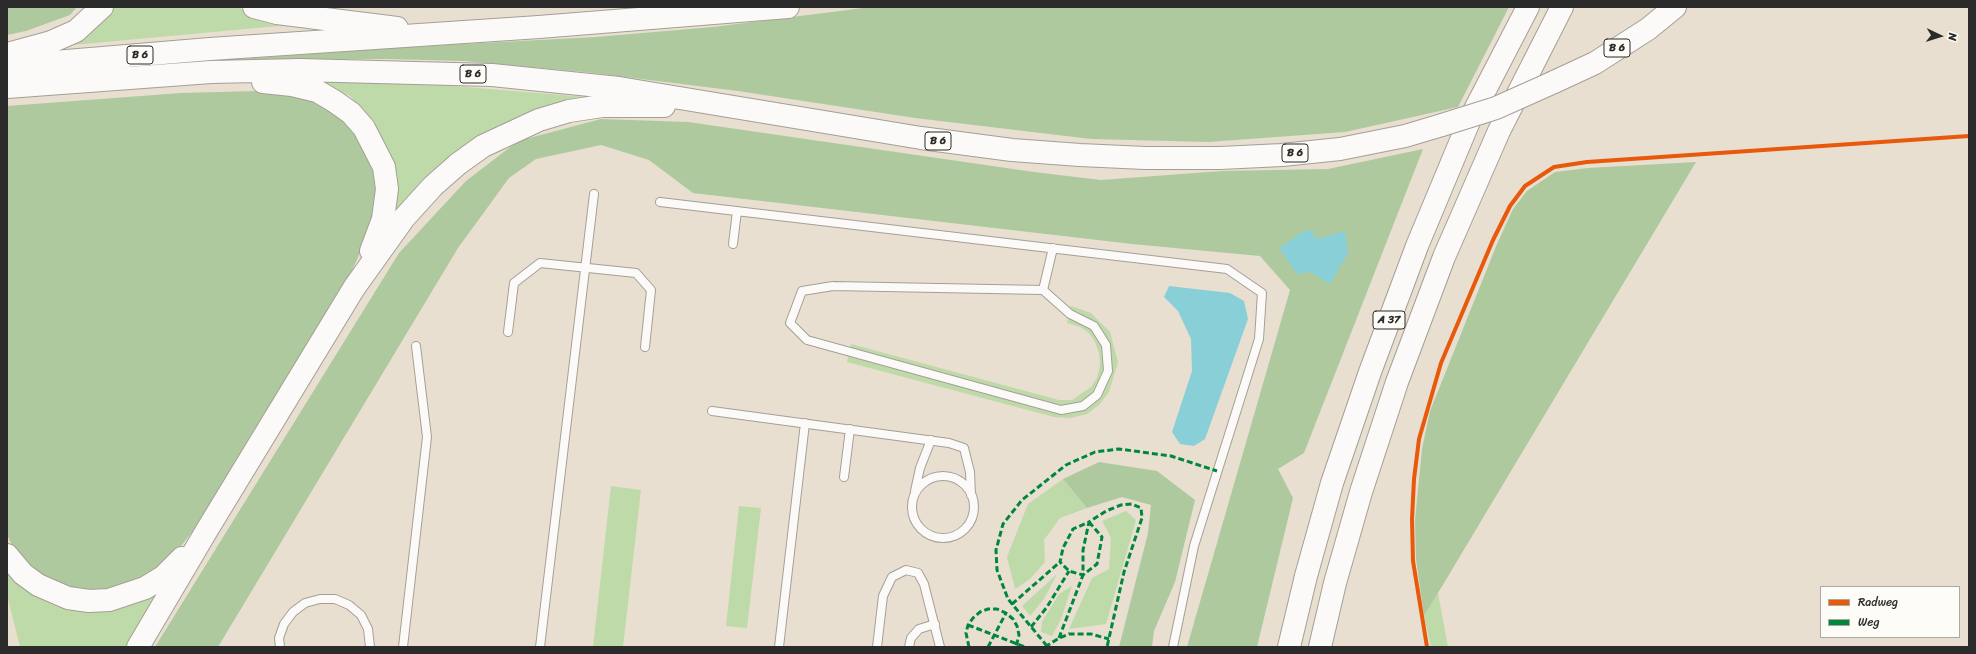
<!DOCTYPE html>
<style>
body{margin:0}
#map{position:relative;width:1976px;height:654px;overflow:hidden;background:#e8dfd0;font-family:Sriracha,sans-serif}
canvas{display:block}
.frame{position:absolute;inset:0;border:8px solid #2b2b2b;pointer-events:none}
.legend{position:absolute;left:1820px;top:586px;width:140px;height:52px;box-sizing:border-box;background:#fdfcf7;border:1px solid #a9a8a5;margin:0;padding:5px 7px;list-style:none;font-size:12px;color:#2b2b2b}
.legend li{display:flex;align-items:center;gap:8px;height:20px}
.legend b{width:20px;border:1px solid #a9a8a5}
.north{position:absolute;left:1920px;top:16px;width:40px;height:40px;-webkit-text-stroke:3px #fdfcf7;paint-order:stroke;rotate:94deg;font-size:11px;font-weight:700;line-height:16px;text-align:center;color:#2b2b2b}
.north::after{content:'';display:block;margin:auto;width:14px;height:18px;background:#2b2b2b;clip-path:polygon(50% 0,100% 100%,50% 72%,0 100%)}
</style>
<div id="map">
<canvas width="1976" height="654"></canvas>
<div class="frame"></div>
<ul class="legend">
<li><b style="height:5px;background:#e8590c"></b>Radweg</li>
<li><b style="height:5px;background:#00873e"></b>Weg</li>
</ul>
<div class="north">N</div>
</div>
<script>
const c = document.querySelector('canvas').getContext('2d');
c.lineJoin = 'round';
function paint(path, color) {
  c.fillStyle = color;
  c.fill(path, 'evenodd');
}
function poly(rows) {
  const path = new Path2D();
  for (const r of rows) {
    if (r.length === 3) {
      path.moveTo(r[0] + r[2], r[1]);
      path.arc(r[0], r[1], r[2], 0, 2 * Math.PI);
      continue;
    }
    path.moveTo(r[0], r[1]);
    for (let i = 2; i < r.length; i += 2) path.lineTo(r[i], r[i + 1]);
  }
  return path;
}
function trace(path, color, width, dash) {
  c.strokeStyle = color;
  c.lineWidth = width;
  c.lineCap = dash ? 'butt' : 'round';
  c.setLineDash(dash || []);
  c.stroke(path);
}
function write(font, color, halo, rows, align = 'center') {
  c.font = font + ' Sriracha,sans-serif';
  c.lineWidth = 3;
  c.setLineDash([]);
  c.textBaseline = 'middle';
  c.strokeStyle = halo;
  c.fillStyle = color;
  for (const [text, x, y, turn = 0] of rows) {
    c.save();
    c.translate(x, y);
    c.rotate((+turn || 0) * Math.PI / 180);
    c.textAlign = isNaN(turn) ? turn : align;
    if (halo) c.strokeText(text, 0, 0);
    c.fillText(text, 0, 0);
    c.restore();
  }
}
const green = poly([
 [111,7,234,7,300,24,62,46],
 [318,82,429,84,598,98,459,150,422,180,392,219,374,123,350,96],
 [1071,306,1091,313,1110,332,1118,362,1109,392,1100,404,1087,414,1071,418,1054,417,847,362,851,344,1059,400,1072,400,1091,387,1097,378,1100,364,1099,353,1095,342,1089,333,1080,327,1067,323],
 [1063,479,1087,508,1060,518,1044,540,1045,562,1030,579,1015,589,1007,557,1028,504],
 [611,486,641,490,623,647,593,647],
 [739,506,761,508,747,628,726,626],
 [1126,511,1136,520,1106,624,1069,629,1092,578,1109,569,1111,538,1102,521],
 [7,564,163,577,138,647,20,647,7,595],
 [1057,574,1044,599,1030,616,1022,606],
 [1072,586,1061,619,1052,636,1041,632,1042,622,1059,594],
 [1438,593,1448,647,1431,647,1424,616]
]);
const forest = poly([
 [7,7,77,7,70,15,26,31,7,35],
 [871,7,1509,7,1458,107,1345,132,1208,142,1091,139,915,118,738,91,585,72,464,61,386,59,228,60,387,48,596,37,713,27],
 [257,91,296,93,349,119,367,147,377,189,371,228,351,273,243,448,202,519,178,550,152,575,122,589,85,591,59,585,29,568,13,547,7,535,7,106,181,93],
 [601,119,688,122,1034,172,1101,180,1222,171,1328,169,1423,149,1304,453,1278,469,1293,498,1257,647,1187,647,1290,290,1260,256,1132,244,693,193,649,160,601,145,536,159,509,178,458,248,218,647,155,647,399,253,466,181,518,141],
 [1696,162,1438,593,1424,616,1416,559,1415,520,1422,449,1430,411,1497,244,1513,209,1527,191,1555,172,1588,168],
 [1099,462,1157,471,1195,500,1175,582,1154,631,1152,647,1119,647,1148,533,1151,505,1122,497,1087,508,1063,479]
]);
const water = poly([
 [1306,230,1315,232,1312,237,1321,238,1345,231,1348,253,1330,284,1310,272,1297,274,1279,248],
 [1169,286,1230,293,1244,301,1248,319,1205,439,1194,446,1180,444,1172,432,1192,371,1191,339,1178,311,1164,297]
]);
const lane = poly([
 [660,202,1227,269,1262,293,1259,339,1194,546,1173,647],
 [733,244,737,211],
 [833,286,1043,290,1070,314,1094,326,1106,345,1108,371,1097,395,1083,406,1061,410,807,340,790,323,802,291,833,286],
 [1043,290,1053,248],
 [508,332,514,283,540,263,636,273,651,290,645,347],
 [712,411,949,443,964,448,970,472,971,495],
 [943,507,31],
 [844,477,850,429],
 [915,491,920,468,931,440],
 [280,647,279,638,284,624,293,612,305,603,320,599,335,599,349,605,361,615,368,629,370,647],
 [403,647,427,437,416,346],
 [540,647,594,194],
 [779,647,805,423],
 [877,647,883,596,892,577,906,570,918,573,924,584,940,647],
 [909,647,911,638,919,629,935,624]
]);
const highway = poly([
 [254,7,277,13,397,28],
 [7,54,51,42,76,31,102,7],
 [7,66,210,49,539,27,788,7],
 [263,82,292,85,317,91,334,101,351,113,364,128,384,167,387,189,383,219,371,251],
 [1554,82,1595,63,1648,29,1675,7],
 [7,87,211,72,300,70,492,75,619,88,921,138,1012,150,1080,155,1145,158,1220,158,1282,155,1340,149,1405,136,1442,125],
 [7,555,23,574,38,585,68,598,89,601,109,600,145,588,163,577,182,558],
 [138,647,207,530,354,288,404,218,433,186,458,164,483,146,539,120,569,111,602,106,664,106],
 [1289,647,1306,576,1332,483,1370,372,1417,246,1470,119,1528,7],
 [1320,647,1335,583,1361,492,1397,382,1444,257,1499,131,1562,7]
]);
const highwayBridge = poly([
 [1442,125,1496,108,1554,82]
]);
const quiet = poly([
 [1089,522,1102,537,1097,564,1083,575,1069,571,1060,562,1063,548,1073,529,1089,522],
 [1012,604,1060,562],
 [968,625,1025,647],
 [1031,627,1047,607,1069,571],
 [1059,638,1083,575,1083,550,1089,522,1106,511,1121,505,1132,504,1141,508,1142,518,1124,572,1107,647],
 [1047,646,1008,599,997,570,996,550,1003,524,1022,500,1066,465,1095,452,1119,449,1171,456,1217,471],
 [969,647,966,633,968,625,973,618,980,612,988,609,997,609,1006,613,1013,619,1017,626,1019,635,1016,647],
 [988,647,1006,613],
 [1045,647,1059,638,1069,634,1091,634,1109,639]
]);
const cycleway = poly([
 [1427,647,1413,561,1412,519,1414,479,1419,439,1441,363,1493,240,1510,206,1525,186,1554,167,1587,162,1969,136]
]);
const shields = [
 [1617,48,26],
 [140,55,26],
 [473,74,26],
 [938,141,26],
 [1295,153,26],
 [1389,320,32]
];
const shieldNames = [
 ["B 6",1617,48],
 ["B 6",140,55],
 ["B 6",473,74],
 ["B 6",938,141],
 ["B 6",1295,153],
 ["A 37",1389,320]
];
paint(green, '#bfdaa9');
paint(forest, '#aec99e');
paint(water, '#88cfd8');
trace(lane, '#a49f96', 10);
trace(highway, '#a49f96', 24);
trace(lane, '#fcfaf8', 8);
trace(highway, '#fcfaf8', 22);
trace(highwayBridge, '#a49f96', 24, []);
trace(highwayBridge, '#fcfaf8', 22);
trace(quiet, '#00873e', 3, [6, 3]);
trace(cycleway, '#e8590c', 4);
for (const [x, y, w] of shields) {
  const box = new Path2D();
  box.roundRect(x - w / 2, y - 9, w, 18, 3);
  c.fillStyle = '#fdfcf7';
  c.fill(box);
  trace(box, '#2b2b2b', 1);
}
write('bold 11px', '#2b2b2b', null, shieldNames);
</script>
